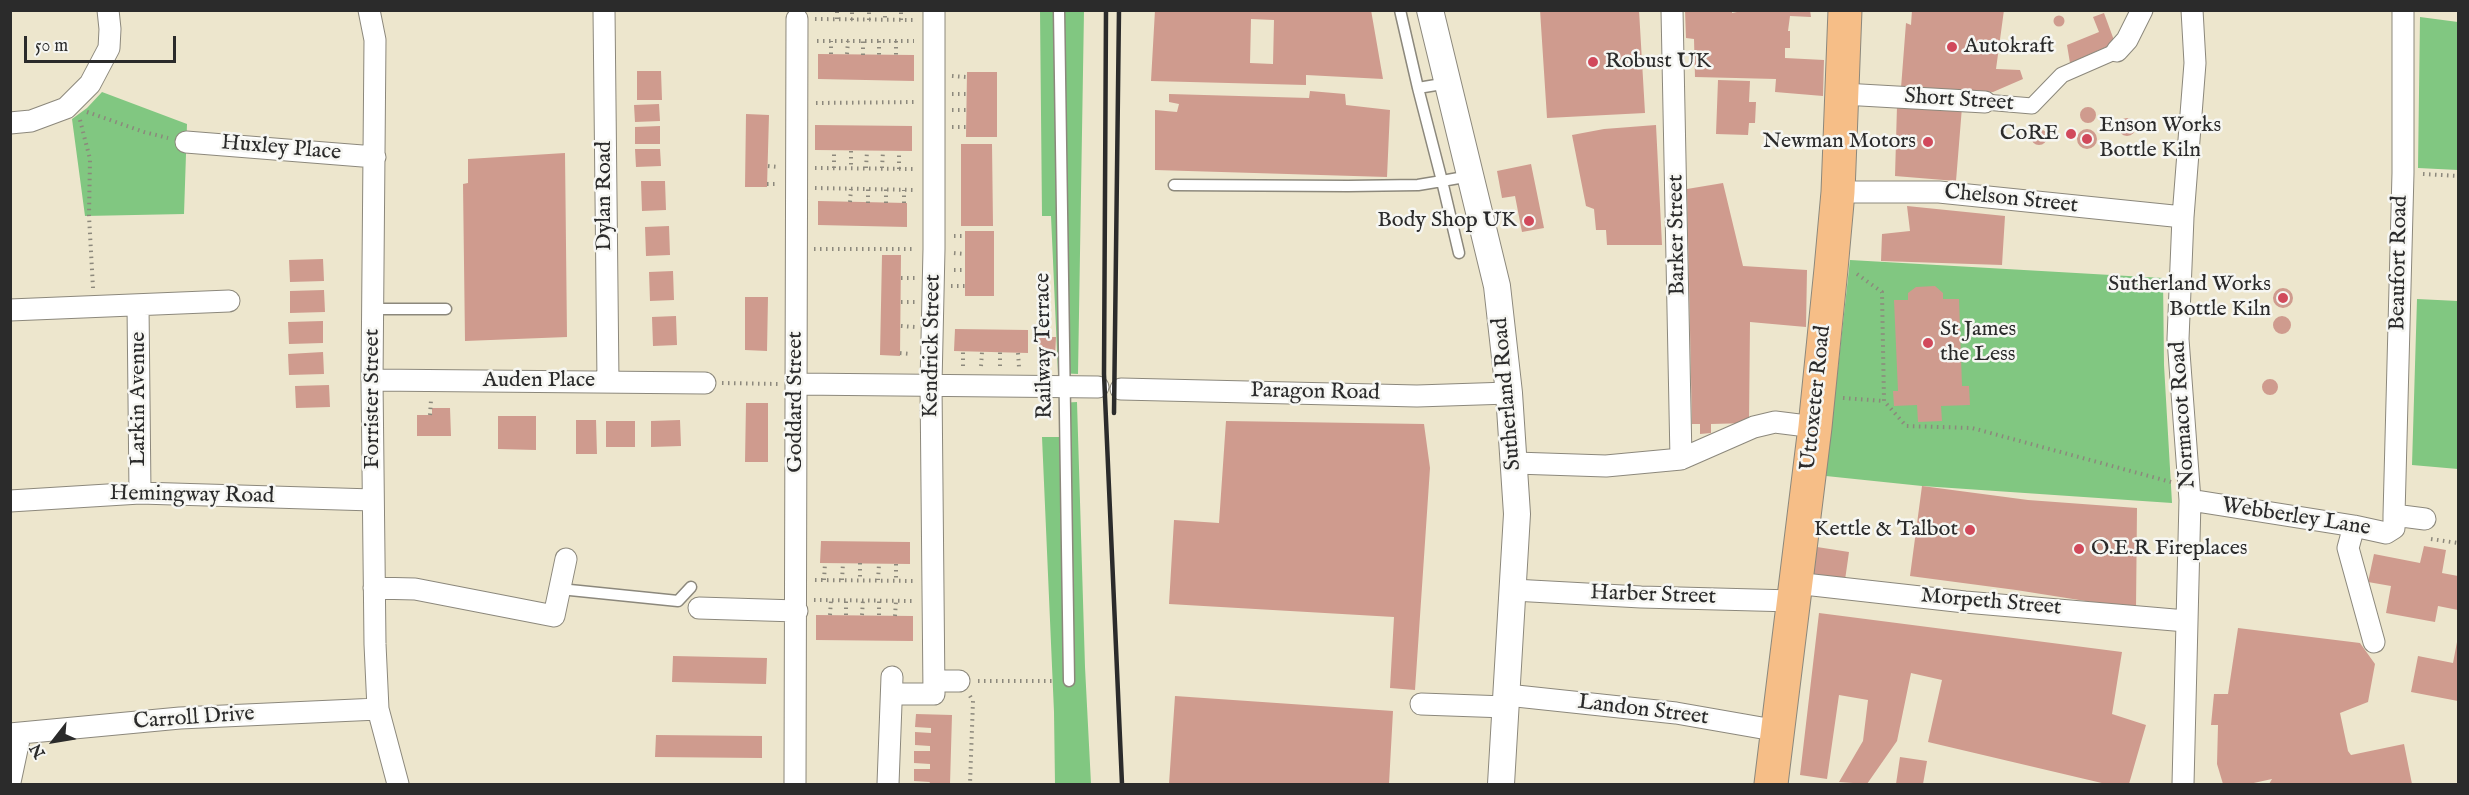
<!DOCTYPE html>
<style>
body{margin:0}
#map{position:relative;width:2469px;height:795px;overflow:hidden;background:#ede6cd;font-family:"IM FELL English",serif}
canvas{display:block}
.frame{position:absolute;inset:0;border:12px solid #2b2b2b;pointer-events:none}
.north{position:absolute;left:24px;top:711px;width:60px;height:60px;-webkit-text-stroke:4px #f6f6f2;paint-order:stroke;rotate:239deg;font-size:16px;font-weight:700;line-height:24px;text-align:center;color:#2b2b2b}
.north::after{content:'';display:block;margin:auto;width:21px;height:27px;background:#2b2b2b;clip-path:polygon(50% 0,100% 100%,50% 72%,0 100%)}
.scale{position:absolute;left:24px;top:36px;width:152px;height:27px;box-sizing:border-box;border:3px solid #2b2b2b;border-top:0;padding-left:8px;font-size:18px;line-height:21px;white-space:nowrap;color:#2b2b2b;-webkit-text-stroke:4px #f6f6f2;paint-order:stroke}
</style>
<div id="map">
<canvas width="2469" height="795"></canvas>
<div class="frame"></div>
<div class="north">N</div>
<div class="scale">50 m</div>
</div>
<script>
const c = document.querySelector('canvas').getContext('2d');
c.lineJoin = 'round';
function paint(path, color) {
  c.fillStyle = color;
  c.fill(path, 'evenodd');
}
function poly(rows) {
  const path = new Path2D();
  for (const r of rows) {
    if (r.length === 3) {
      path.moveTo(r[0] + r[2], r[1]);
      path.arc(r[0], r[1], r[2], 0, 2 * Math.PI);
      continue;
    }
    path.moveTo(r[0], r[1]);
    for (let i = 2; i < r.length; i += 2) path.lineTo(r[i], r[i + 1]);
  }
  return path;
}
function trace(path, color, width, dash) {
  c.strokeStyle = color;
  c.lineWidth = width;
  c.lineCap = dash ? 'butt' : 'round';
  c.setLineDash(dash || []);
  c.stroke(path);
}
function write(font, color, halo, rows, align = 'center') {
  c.font = font + ' "IM FELL English",serif';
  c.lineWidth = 5;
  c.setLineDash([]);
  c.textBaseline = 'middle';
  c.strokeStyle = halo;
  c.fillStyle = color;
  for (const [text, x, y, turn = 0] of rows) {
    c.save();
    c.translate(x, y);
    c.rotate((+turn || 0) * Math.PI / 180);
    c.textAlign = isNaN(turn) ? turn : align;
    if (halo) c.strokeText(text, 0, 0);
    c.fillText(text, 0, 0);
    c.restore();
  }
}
const green = poly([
 [1040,11,1084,11,1078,374,1058,373,1051,216,1042,216],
 [2420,17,2458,22,2458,170,2418,168],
 [102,92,187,124,184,214,85,216,72,119,87,108],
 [1850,260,2163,278,2164,365,2172,503,1922,486,1826,476],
 [2417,299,2458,301,2458,469,2412,465],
 [1077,402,1085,667,1091,784,1055,784,1054,712,1042,437,1059,437,1059,403]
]);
const building = poly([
 [1155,10,1371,10,1383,79,1306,75,1306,85,1151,81],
 [1251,19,1274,20,1273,64,1250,63],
 [1540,10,1639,10,1645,113,1547,118],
 [1685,10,1732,10,1732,13,1737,12,1737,10,1810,10,1811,17,1790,16,1788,31,1790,31,1790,48,1785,48,1785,58,1824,60,1823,96,1775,92,1776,79,1695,77,1694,39,1686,38],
 [1912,10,2004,10,1996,69,2020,70,2023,79,1993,92,1901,88,1906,23,1911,25],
 [2104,13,2115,43,2070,63,2067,45,2099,32,2093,17],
 [2059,21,5.5],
 [818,54,914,55,914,81,818,79],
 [637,71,661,71,662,100,637,100],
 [967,72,997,72,997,137,966,137],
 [1718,80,1750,81,1749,102,1756,102,1755,123,1749,123,1748,135,1716,134],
 [1310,91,1345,94,1346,105,1390,110,1387,177,1155,170,1155,110,1177,112,1179,104,1169,102,1169,94,1309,98],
 [659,104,660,121,635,122,634,105],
 [1897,106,1962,107,1956,181,1895,176],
 [2088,115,8],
 [746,114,769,115,767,187,745,187],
 [2127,127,9],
 [815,125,912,126,912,151,815,150],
 [1656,125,1662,245,1607,245,1606,230,1596,230,1594,209,1586,206,1572,135,1604,129],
 [660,126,660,144,635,144,635,127],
 [2039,137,8],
 [2087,139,10],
 [961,144,992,144,993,226,961,226],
 [635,149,660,149,661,166,636,167],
 [565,153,567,337,465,341,463,184,468,183,468,159],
 [1531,164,1544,228,1522,232,1515,196,1502,198,1497,171],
 [641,181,665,181,666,210,642,211],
 [1723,183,1743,266,1807,270,1806,327,1750,322,1749,423,1711,424,1711,433,1700,434,1700,424,1692,424,1687,189],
 [818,201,907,203,907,227,818,225],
 [1907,206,2005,216,2002,265,1881,261,1882,234,1910,231],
 [669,226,670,255,646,256,645,227],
 [965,231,994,231,994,296,965,296],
 [882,255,901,255,900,356,880,355],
 [323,259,324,281,290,282,289,260],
 [673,271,674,300,650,301,649,272],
 [1935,286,1943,293,1943,299,1959,299,1962,386,1969,386,1970,405,1941,406,1942,421,1918,422,1917,405,1894,406,1893,391,1898,391,1894,300,1908,300,1908,293,1916,287],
 [2283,298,10],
 [324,290,325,312,290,313,290,291],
 [745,297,768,297,767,351,745,350],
 [2282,325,9],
 [676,316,677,345,653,346,652,317],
 [323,321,323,343,289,344,288,322],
 [955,329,1028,330,1028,353,954,351],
 [1039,337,1056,337,1055,356,1039,356],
 [323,352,324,374,289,375,288,354],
 [2270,387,8],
 [329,385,330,407,296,408,295,386],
 [746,403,768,403,768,462,745,462],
 [432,408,450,408,451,436,417,436,417,415,432,415],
 [498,416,536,416,536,450,498,449],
 [576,420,596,420,597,454,576,454],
 [680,420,681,446,651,447,651,421],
 [606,421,635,421,635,447,606,447],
 [1226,421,1424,424,1430,468,1415,690,1390,688,1394,617,1169,604,1174,520,1219,523],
 [1922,486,2028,500,2137,508,2136,609,2016,590,1910,576],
 [821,541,910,542,910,564,820,563],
 [2424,546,2446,550,2442,573,2458,576,2458,610,2438,606,2435,622,2386,613,2391,586,2368,582,2374,554,2420,563],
 [1817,547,1849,552,1845,580,1813,575],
 [1819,613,2122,652,2112,714,2146,725,2129,784,2106,784,1928,742,1942,680,1911,673,1897,741,1867,784,1839,782,1863,741,1868,700,1839,695,1827,779,1800,775],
 [816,615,913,616,913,641,816,640],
 [2238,628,2360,643,2375,664,2368,702,2340,713,2348,751,2351,755,2404,744,2412,784,2269,784,2272,779,2249,784,2223,784,2217,764,2218,725,2211,725,2214,694,2228,694],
 [2457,642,2458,701,2411,692,2418,656,2453,663],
 [673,656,767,658,766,684,672,682],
 [1175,696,1393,711,1389,784,1169,784],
 [916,714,952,715,950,784,929,784,930,782,914,781,914,769,930,769,930,764,914,763,914,751,930,751,930,746,915,745,915,732,931,733,931,728,915,727],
 [656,735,762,736,762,758,655,757],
 [1900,757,1927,761,1923,784,1896,784]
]);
const path = poly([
 [885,10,885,20],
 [815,19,916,20],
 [837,19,837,10],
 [852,20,852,10],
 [869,20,869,10],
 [901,20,901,10],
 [817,41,914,41],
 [879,41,879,55],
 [896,41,896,55],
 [831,54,831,41],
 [847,54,848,41],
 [863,55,863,41],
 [952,76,966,77],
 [952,94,966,94],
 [816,103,916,102],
 [952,110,966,110],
 [87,112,144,132,168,138],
 [80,120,90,159,89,216,93,288],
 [952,127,966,127],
 [851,151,851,168],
 [768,166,779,167],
 [815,168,916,169],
 [834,168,834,151],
 [866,168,867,151],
 [882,168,883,151],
 [899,169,899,151],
 [2423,174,2458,176],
 [767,184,778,184],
 [815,188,915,190],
 [850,202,851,189],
 [868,203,868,189],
 [886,203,886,189],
 [904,203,904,190],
 [954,236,965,236],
 [814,249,915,249],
 [954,253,965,254],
 [954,270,965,270],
 [1857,274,1882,292,1884,401,1906,426,1972,428,2171,482],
 [901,278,915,278],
 [951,286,965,286],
 [901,302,915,302],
 [901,326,915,327],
 [900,353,911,354],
 [1018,353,1019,367],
 [963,366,963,352],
 [981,366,982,352],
 [1000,366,1000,352],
 [722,383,778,384],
 [1843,398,1884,401],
 [430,415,431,400],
 [2431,539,2458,543],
 [860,563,860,580],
 [896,564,896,581],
 [815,580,915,581],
 [824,580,825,563],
 [842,580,843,563],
 [878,580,879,564],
 [814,600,915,601],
 [830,615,831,600],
 [846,615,846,600],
 [862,615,863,600],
 [879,615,879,601],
 [895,616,896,601],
 [978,681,1054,681],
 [970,696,973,701,970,784]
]);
const service = poly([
 [1059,10,1069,681],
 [1400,10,1418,88],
 [1174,185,1348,186,1418,185,1442,181,1418,88,1448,83],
 [1459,253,1442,181,1470,176],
 [374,309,446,309],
 [560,589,678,601,691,587]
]);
const pedestrian = poly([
 [1985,102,2032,106,2062,75,2117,51]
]);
const minor = poly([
 [369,10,375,40,372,380,375,644,378,709,398,784],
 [604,10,608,382],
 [1672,10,1681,459],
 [2117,51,2127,40,2142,10],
 [1843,94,1985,102],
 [10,123,31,121,66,108,90,84,109,48,110,29,108,10],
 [186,142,375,157],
 [1838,192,1939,192,2183,217],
 [138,305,140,493],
 [10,310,229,301],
 [372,380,705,383],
 [797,384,1098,387],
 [1121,389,1417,396,1509,393],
 [1515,463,1606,466,1681,459,1754,427,1775,422,1815,427],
 [2190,500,2354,526,2386,533,2394,528,2394,515,2425,519],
 [10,501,140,493,373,500],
 [2394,515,2403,173,2403,10],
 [2354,526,2348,548,2374,642],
 [1795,583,1965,602,2186,621],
 [374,588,415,589,554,616,566,559],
 [1513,590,1641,597,1793,601],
 [699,608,797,611],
 [934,681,959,681],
 [892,694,934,694,931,384,934,249,934,10],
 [1507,695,1676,713,1779,731],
 [1421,704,1506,707],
 [10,734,180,718,378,709],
 [10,782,20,735],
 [795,784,797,19],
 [888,784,892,677],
 [2183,784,2190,500,2178,339,2183,217,2195,63,2192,10]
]);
const tertiary = poly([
 [1430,10,1497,286,1509,393,1517,514,1501,784]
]);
const primary = poly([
 [1771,784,1815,427,1831,269,1838,192,1845,10]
]);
const rail = poly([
 [1106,10,1104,374,1122,784],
 [1114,413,1119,10]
]);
const markers = [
 [1952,47,6,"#d1495b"],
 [1593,62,6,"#d1495b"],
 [2071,134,6,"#d1495b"],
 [2087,139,6,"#d1495b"],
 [1928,142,6,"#d1495b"],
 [1529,221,6,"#d1495b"],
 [2283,298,6,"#d1495b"],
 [1928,343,6,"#d1495b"],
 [1970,530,6,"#d1495b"],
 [2079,549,6,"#d1495b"]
];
const poiNames = [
 ["Autokraft",1964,47],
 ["Robust UK",1605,62],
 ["Enson Works",2099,126],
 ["Bottle Kiln",2099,151],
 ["CoRE",2059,134,"right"],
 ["Newman Motors",1916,142,"right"],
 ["Body Shop UK",1517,221,"right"],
 ["Sutherland Works",2271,285,"right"],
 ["Bottle Kiln",2271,310,"right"],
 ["St James",1940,330],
 ["the Less",1940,355],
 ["Kettle & Talbot",1958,530,"right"],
 ["O.E.R Fireplaces",2091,549]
];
const streetNames = [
 ["Short Street",1959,101,4],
 ["Huxley Place",281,149,5],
 ["Dylan Road",605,196,-90],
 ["Chelson Street",2011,200,6],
 ["Barker Street",1678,235,-91],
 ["Beaufort Road",2400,263,-89],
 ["Kendrick Street",933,346,-89],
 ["Railway Terrace",1045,346,-91],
 ["Auden Place",539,381],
 ["Paragon Road",1315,393,1],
 ["Sutherland Road",1508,394,-95],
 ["Uttoxeter Road",1817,398,-84],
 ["Larkin Avenue",139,399,-90],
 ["Forrister Street",373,399,-90],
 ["Goddard Street",796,402,-90],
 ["Normacot Road",2184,415,-94],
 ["Hemingway Road",192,496,1],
 ["Webberley Lane",2296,518,9],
 ["Harber Street",1653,596,2],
 ["Morpeth Street",1991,603,5],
 ["Landon Street",1643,711,7],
 ["Carroll Drive",194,719,-4]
];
paint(green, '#81c781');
paint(building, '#cf9b8e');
trace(service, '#8c887c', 13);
trace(pedestrian, '#8c887c', 17);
trace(minor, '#8c887c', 23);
trace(tertiary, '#8c887c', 28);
trace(primary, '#8c887c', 35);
trace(path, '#8c887c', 4, [1.5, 4.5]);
trace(service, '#fff', 10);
trace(pedestrian, '#fff', 15);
trace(minor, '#fff', 21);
trace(tertiary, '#fff', 26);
trace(primary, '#f6be87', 33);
trace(rail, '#2b2b2b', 4.5);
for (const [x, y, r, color] of markers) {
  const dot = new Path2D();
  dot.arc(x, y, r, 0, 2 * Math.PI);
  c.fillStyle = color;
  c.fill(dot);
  trace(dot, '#f6f6f2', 2);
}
write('22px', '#2b2b2b', '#f6f6f2', poiNames, 'left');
write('22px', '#2b2b2b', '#f6f6f2', streetNames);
</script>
